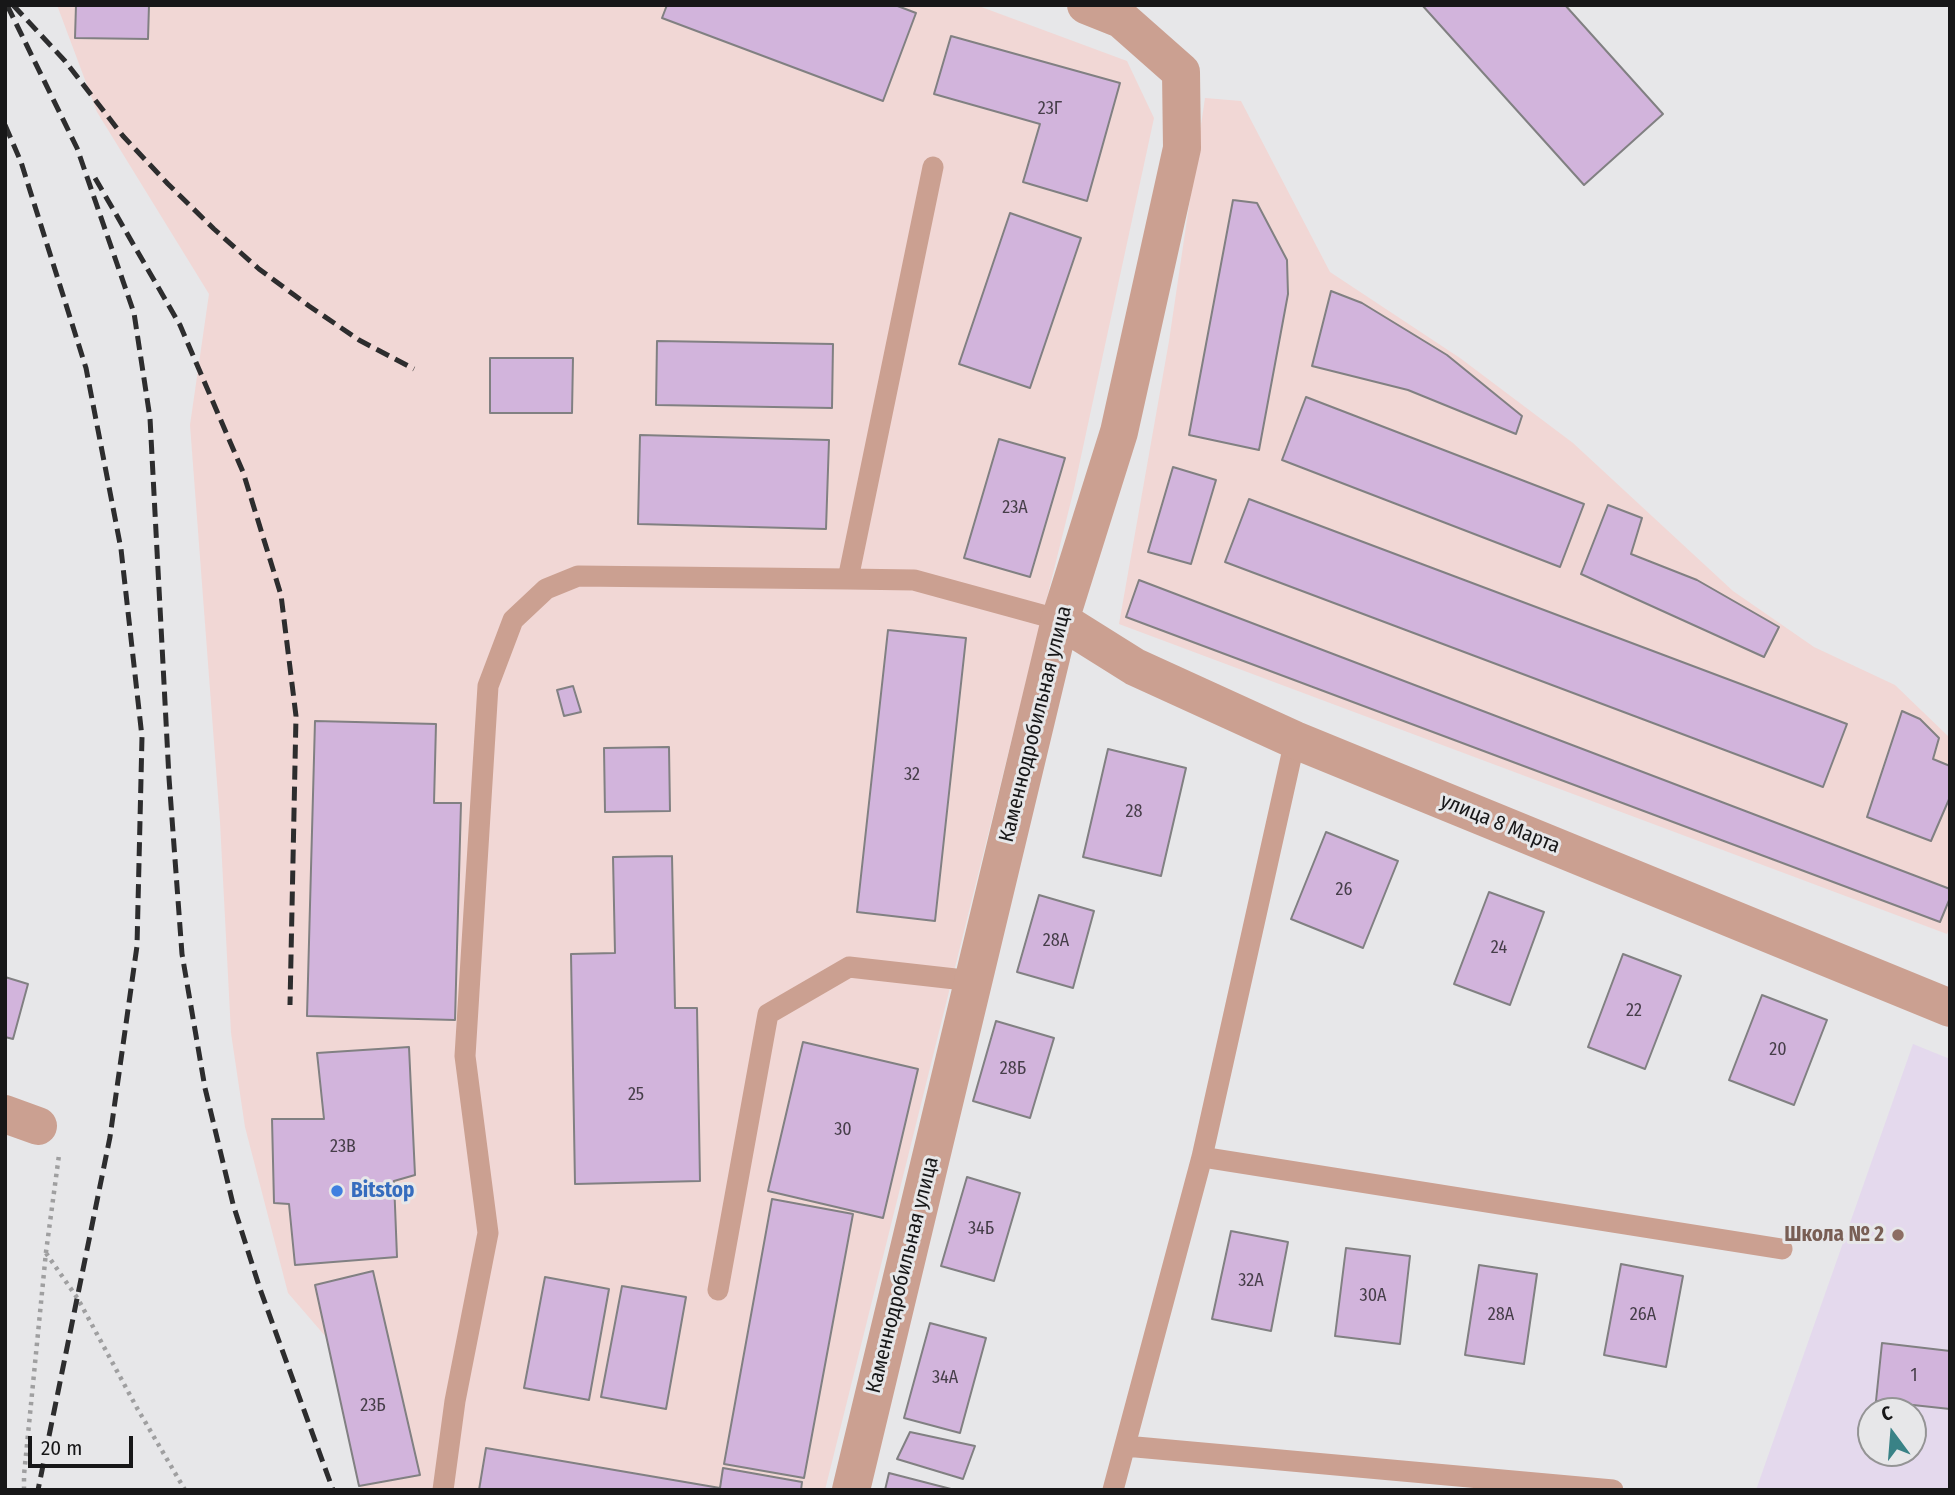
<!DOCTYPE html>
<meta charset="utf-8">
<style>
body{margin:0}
#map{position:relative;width:1955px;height:1495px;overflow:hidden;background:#e7e7e9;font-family:"Fira Sans Condensed",sans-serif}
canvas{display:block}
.frame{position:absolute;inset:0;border:7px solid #171718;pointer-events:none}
.north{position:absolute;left:1857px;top:1397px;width:70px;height:70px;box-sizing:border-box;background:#e7e7e9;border:2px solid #949495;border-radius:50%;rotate:344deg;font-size:19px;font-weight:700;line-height:28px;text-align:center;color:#171718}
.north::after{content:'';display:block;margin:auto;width:24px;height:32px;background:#398286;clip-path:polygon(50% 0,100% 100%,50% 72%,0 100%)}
.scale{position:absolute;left:28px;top:1436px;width:105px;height:32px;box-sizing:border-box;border:4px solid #171718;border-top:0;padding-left:9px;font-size:21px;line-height:24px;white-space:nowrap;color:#171718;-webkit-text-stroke:5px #e7e7e9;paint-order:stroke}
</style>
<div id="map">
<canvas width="1955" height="1495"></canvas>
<div class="frame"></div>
<div class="north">С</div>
<div class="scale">20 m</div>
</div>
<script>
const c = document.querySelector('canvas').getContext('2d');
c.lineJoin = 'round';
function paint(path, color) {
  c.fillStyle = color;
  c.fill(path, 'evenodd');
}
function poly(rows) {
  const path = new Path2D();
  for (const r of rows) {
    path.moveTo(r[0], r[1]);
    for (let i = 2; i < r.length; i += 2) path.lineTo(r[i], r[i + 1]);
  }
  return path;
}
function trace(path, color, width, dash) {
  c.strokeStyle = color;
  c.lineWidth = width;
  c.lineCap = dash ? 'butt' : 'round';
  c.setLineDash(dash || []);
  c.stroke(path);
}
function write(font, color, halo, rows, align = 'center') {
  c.font = font + ' "Fira Sans Condensed",sans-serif';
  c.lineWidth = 6;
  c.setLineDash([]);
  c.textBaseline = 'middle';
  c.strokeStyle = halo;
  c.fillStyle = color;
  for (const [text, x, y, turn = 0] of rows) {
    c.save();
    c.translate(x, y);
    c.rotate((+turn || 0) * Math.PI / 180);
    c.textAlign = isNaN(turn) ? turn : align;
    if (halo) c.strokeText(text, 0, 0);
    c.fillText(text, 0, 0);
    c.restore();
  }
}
const industrial = poly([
 [57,5,976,5,1127,61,1154,118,1074,489,825,1490,361,1490,326,1337,288,1293,245,1127,231,1033,220,822,190,425,209,294,97,112],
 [1205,98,1241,101,1330,272,1460,358,1573,443,1733,591,1814,647,1895,685,1950,738,1950,927,1947,934,1119,624,1169,341]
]);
const education = poly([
 [1913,1044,1950,1059,1950,1490,1756,1490],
 [1871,1411,1913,1411,1913,1453,1871,1453]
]);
const building = poly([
 [76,5,149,5,148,39,75,38,76,5],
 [667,5,895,5,916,13,883,101,662,18,667,5],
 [1422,5,1565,5,1663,114,1584,185,1422,5],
 [951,36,1120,83,1087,201,1023,182,1040,124,934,94,951,36],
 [1233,200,1257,203,1287,260,1288,294,1259,450,1189,435,1233,200],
 [1010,213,1081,238,1030,388,959,364,1010,213],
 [1331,291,1362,303,1447,355,1522,416,1516,434,1408,390,1312,366,1331,291],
 [657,341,833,344,832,408,656,405,657,341],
 [490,358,573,358,572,413,490,413,490,358],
 [1306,397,1584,504,1560,567,1282,460,1306,397],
 [640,435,829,440,826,529,638,524,640,435],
 [999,439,1065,458,1030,577,964,558,999,439],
 [1173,467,1216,480,1191,564,1148,552,1173,467],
 [1249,499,1847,724,1823,787,1225,562,1249,499],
 [1608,505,1642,518,1631,554,1697,580,1779,627,1764,657,1581,574,1608,505],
 [1139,580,1950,889,1950,898,1940,922,1126,617,1139,580],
 [888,630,966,638,935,921,857,912,888,630],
 [573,686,581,712,564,716,557,690,573,686],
 [1902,711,1920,719,1939,738,1933,759,1950,766,1950,797,1931,841,1867,817,1902,711],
 [315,721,436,724,434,803,461,803,455,1020,307,1016,315,721],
 [669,747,670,811,605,812,604,748,669,747],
 [1108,749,1186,768,1161,876,1083,857,1108,749],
 [1326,832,1398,861,1363,948,1291,919,1326,832],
 [672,856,675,1008,697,1008,700,1181,575,1184,571,954,615,953,613,857,672,856],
 [1489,892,1544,912,1510,1005,1454,984,1489,892],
 [1039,895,1094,911,1073,988,1017,972,1039,895],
 [1623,954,1681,976,1645,1069,1588,1047,1623,954],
 [5,977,28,984,13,1039,5,1037,5,977],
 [1762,995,1827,1020,1794,1105,1729,1080,1762,995],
 [996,1021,1054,1038,1030,1118,973,1101,996,1021],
 [803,1042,918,1069,883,1218,768,1191,803,1042],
 [409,1047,415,1175,394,1181,397,1257,295,1265,289,1204,274,1203,272,1119,324,1119,317,1053,409,1047],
 [967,1177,1020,1193,994,1281,941,1266,967,1177],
 [772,1199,853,1214,804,1478,724,1464,772,1199],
 [1231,1231,1288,1242,1271,1331,1212,1319,1231,1231],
 [1346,1248,1410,1256,1400,1344,1335,1336,1346,1248],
 [1621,1264,1683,1276,1666,1367,1604,1355,1621,1264],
 [1479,1265,1537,1274,1524,1364,1465,1355,1479,1265],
 [373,1271,420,1475,359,1486,315,1285,373,1271],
 [545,1277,609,1289,589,1400,524,1388,545,1277],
 [622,1286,686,1297,666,1409,601,1397,622,1286],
 [930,1323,986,1338,960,1433,904,1418,930,1323],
 [1882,1343,1950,1351,1950,1409,1876,1401,1882,1343],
 [910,1432,975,1446,963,1479,897,1459,910,1432],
 [486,1448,720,1488,723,1468,802,1482,801,1490,479,1490,486,1448],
 [889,1473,951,1489,951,1490,885,1490,889,1473]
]);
const path = poly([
 [46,1253,78,1299,137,1408,185,1490],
 [24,1490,24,1475,46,1252,59,1155]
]);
const service = poly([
 [933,167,848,579,914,580,1060,620],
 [1202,1157,1782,1249],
 [718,1290,768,1014,849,967,973,981],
 [1125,1446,1613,1490],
 [443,1490,455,1401,488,1233,465,1056,488,686,513,620,546,589,578,576,848,579],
 [1113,1490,1202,1157,1295,740]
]);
const minor = poly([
 [1060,620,1135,667,1295,740,1950,1008],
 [5,1114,38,1126],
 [851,1490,1060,620,1119,432,1182,148,1181,72,1121,19,1086,5]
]);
const rail = poly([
 [7,5,77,148,134,313,150,418,169,778,182,954,205,1088,233,1204,260,1289,333,1490],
 [13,5,65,61,123,136,168,184,214,229,259,269,309,306,359,340,414,369],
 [5,125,21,162,86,368,121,549,142,737,137,946,110,1137,38,1490],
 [95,178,180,325,243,472,281,595,296,716,290,1005]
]);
const markers = [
 [337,1191,7,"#3f7fe0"],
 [1898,1235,7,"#8d6e63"]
];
const numberNames = [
 ["23Г",1050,109],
 ["23А",1015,508],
 ["32",912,775],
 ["28",1134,812],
 ["26",1344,890],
 ["28А",1056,941],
 ["24",1499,948],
 ["22",1634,1011],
 ["20",1778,1050],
 ["28Б",1013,1069],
 ["25",636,1095],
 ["30",843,1130],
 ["23В",343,1147],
 ["34Б",981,1229],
 ["32А",1251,1281],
 ["30А",1373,1296],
 ["28А",1501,1315],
 ["26А",1643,1315],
 ["1",1914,1376],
 ["34А",945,1378],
 ["23Б",373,1406]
];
const streetNames = [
 ["Каменнодробильная улица",1036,724,-76],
 ["улица 8 Марта",1500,824,22],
 ["Каменнодробильная улица",903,1275,-76]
];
const shopNames = [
 ["Bitstop",351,1191]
];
const educationNames = [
 ["Школа № 2",1884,1235]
];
paint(industrial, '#f1d7d5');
paint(education, '#e4d9ed');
paint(building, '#d2b4dc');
trace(building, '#818082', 2);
trace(path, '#9f9fa0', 4.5, [3.5, 5]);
trace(service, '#cba091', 21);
trace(minor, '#cba091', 38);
trace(rail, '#2d2d2e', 5, [14, 7]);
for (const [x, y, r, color] of markers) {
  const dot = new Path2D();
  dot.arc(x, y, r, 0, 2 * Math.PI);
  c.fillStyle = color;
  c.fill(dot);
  trace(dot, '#e7e7e9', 2.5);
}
write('18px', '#463e49', null, numberNames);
write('21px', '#171718', '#e7e7e9', streetNames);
write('bold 21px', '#366cbe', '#e7e7e9', shopNames, 'left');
write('bold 21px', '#785e54', '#e7e7e9', educationNames, 'right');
</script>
